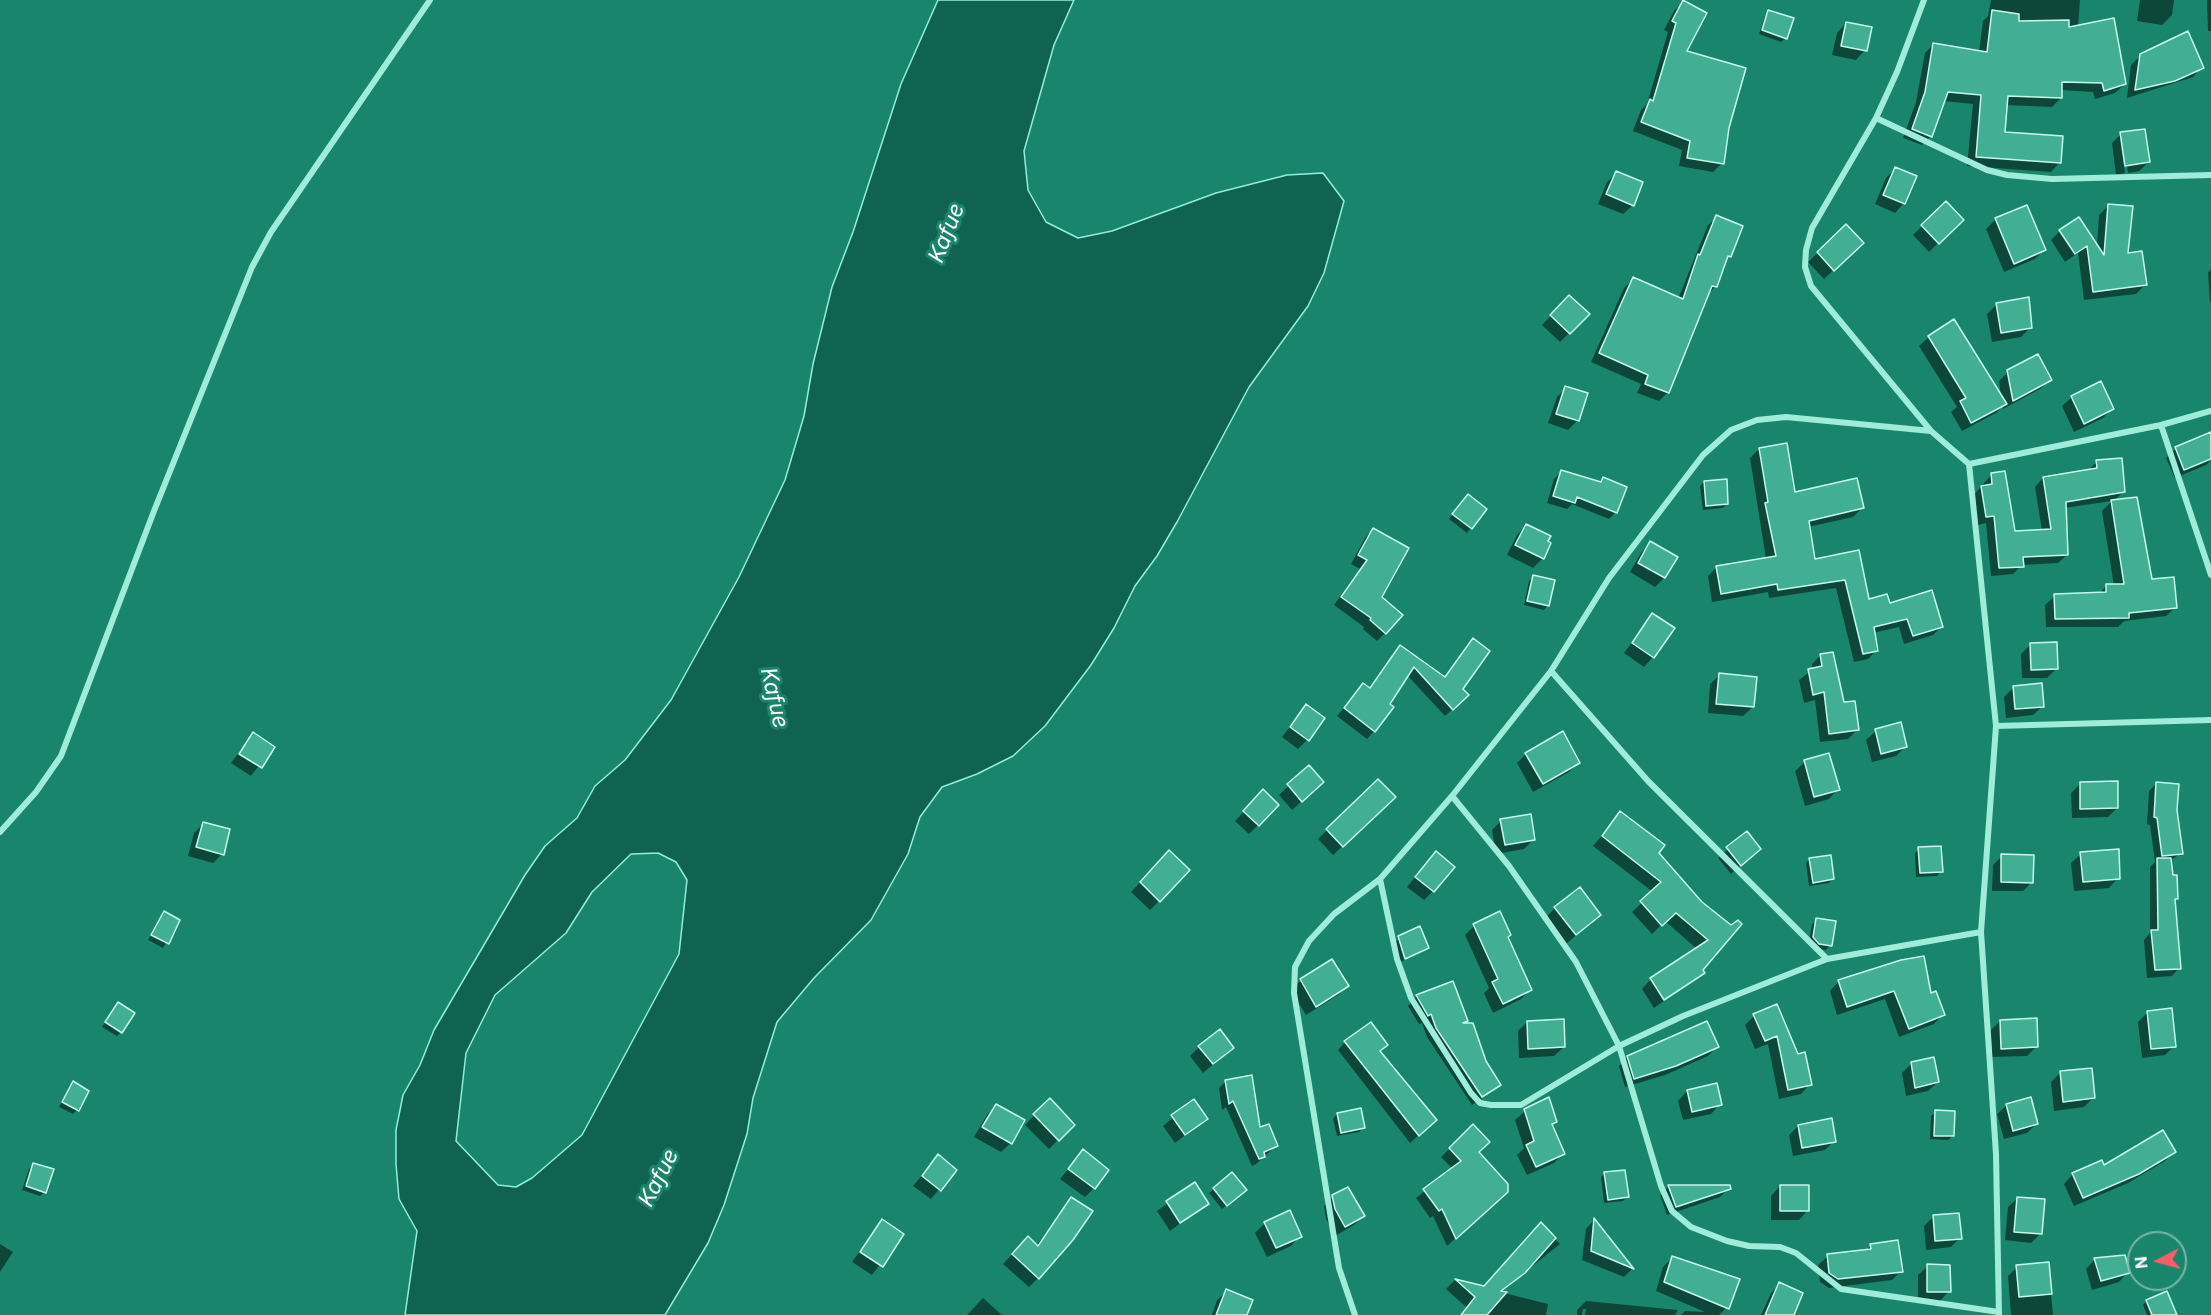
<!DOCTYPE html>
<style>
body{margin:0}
#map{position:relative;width:2211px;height:1315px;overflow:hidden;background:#1a856d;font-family:Inter,sans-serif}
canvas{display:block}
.north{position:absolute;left:2127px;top:1231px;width:60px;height:60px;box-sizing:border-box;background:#1a856d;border:2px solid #76b6a7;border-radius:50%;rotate:264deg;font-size:16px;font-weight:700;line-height:24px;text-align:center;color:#fff}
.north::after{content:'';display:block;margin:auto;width:21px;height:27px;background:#fe5c68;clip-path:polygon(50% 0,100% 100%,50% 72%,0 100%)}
</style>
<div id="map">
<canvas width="2211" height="1315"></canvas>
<div class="north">N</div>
</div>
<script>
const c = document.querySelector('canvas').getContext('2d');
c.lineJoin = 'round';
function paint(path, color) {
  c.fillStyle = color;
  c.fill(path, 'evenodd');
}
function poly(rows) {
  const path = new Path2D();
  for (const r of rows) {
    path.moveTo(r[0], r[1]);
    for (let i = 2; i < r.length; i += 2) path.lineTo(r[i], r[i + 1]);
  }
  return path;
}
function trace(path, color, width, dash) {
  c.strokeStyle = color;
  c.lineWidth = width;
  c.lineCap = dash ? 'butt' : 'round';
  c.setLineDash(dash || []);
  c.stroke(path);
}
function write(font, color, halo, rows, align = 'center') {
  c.font = font + ' Inter,sans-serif';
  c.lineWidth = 6;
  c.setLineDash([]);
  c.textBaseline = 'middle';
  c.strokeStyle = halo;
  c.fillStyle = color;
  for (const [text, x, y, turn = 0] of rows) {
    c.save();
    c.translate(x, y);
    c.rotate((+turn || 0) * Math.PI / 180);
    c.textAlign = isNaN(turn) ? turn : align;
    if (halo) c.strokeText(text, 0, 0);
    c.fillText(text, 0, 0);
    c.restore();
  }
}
const water = poly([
 [938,0,1074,0,1054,45,1024,151,1028,190,1046,222,1078,238,1112,231,1216,193,1287,175,1323,173,1344,201,1324,273,1308,306,1249,387,1177,522,1157,556,1135,586,1114,628,1091,665,1045,726,1013,756,977,774,942,787,920,817,908,854,871,920,814,978,777,1022,753,1098,747,1134,724,1205,708,1243,665,1315,405,1315,417,1231,399,1199,396,1164,396,1130,403,1095,420,1065,434,1030,525,875,545,846,577,818,595,786,625,760,671,700,739,577,785,480,804,416,813,364,832,287,853,232,901,84,938,0],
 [658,853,676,862,687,880,679,954,582,1135,532,1178,516,1187,498,1185,456,1141,466,1053,495,995,566,933,592,892,631,854,658,853]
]);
const shadow = poly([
 [1991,0,2080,0,2078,27,2125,84,2115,93,2095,99,2093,92,2061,90,2061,98,2052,107,2006,105,2004,134,2060,162,2051,172,1967,166,1973,104,1943,101,1931,136,1922,145,1903,138,1916,102,1925,53,1934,44,1979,52,1983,21,1988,16],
 [2140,0,2174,0,2172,15,2162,25,2137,21],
 [2207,0,2211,0,2211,31,2208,31],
 [1683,2,1685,52,1727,128,1722,163,1713,172,1679,166,1682,150,1633,131,1641,110,1647,104,1668,32,1664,30,1674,11],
 [1769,11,1786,38,1781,42,1759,34,1765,16],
 [1846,23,1865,50,1856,60,1832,55,1837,33],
 [2141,55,2202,67,2193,77,2127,98,2131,65],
 [2121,134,2149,162,2139,171,2128,173,2123,139,2120,139,2125,173,2116,175,2112,143],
 [1895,169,1904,203,1895,213,1875,204,1886,178],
 [1616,173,1633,205,1623,214,1598,204,1607,182],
 [1946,203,1962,220,1929,252,1913,235],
 [2109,205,2127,255,2145,285,2136,294,2084,300,2078,253,2065,262,2051,240,2060,231,2097,246,2099,215],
 [1717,217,1729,256,1724,262,1715,287,1706,296,1668,392,1659,401,1637,393,1641,384,1591,362,1624,288,1633,279,1678,299,1708,225],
 [1996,219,2044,250,2035,259,2004,272,1986,229],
 [1846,226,1862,243,1824,279,1808,262],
 [2211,269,2211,302,2210,302,2208,273],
 [1569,297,1588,314,1560,342,1542,325],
 [1997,304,2031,327,2021,337,1992,342,1987,314],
 [1929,337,2001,397,1999,381,2008,372,2050,380,2040,389,2003,409,2003,406,1996,413,1962,431,1951,412,1957,407,1919,346],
 [1566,388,1578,420,1568,430,1548,423,1557,397],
 [2072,397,2112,409,2103,418,2074,432,2062,406],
 [2211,445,2211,460,2206,465,2175,478,2166,458,2176,448],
 [1759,449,1794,494,1862,508,1853,517,1808,527,1814,561,1858,552,1867,601,1888,605,1942,626,1933,635,1904,644,1899,627,1873,633,1877,650,1868,659,1854,662,1836,588,1769,598,1768,592,1712,602,1708,576,1717,567,1766,559,1750,458],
 [2097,462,2123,492,2114,501,2151,581,2176,607,2166,616,2124,621,2118,627,2046,627,2045,605,2055,596,2099,594,2106,586,2114,586,2102,511,2112,501,2064,508,2067,555,2058,563,2022,565,2013,574,1991,576,1986,523,1978,525,1973,496,1992,474,2014,533,2042,531,2035,487,2043,478,2088,470],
 [1561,472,1599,483,1603,479,1616,512,1609,519,1572,504,1567,509,1547,503,1554,479],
 [1704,482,1727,504,1723,508,1703,510,1700,486],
 [1464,500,1485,509,1467,533,1449,519],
 [1526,526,1543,558,1533,568,1507,555,1517,535],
 [1373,530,1385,633,1377,641,1363,629,1364,627,1334,605,1360,569,1351,564,1365,538],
 [1651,543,1676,558,1664,578,1655,587,1630,572,1641,553],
 [1533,577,1548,605,1544,610,1524,605,1529,581],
 [1653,614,1653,657,1644,667,1624,653],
 [1473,640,1459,703,1445,716,1407,675,1374,731,1367,739,1337,716,1363,685,1368,689,1400,647,1444,678],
 [2031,644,2057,668,2047,678,2022,678,2021,654],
 [1821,655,1857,730,1848,739,1820,742,1815,700,1804,703,1799,680,1812,670,1812,664],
 [1720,675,1753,707,1743,716,1708,713,1710,684],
 [2013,688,2043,706,2033,715,2006,718,2004,697],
 [1306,706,1307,740,1298,749,1282,737],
 [1876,731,1905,747,1896,756,1872,762,1866,740],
 [253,734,273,747,251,776,231,763],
 [1526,754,1579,762,1569,772,1533,792,1517,763],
 [1805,762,1838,789,1829,799,1805,806,1795,771],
 [1309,767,1313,791,1292,810,1279,795],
 [1378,781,1394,797,1333,855,1318,839],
 [2081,783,2117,808,2108,817,2072,818,2071,793],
 [2157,783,2176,810,2181,853,2170,861,2176,898,2174,901,2179,968,2172,976,2147,978,2144,940,2150,933,2150,867,2155,862,2150,825,2147,824,2149,791],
 [1263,792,1258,825,1249,834,1235,821],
 [1621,813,1701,903,1731,927,1701,970,1703,973,1654,1008,1642,989,1651,979,1697,949,1665,921,1652,934,1632,912,1653,892,1593,846],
 [1501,821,1534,839,1524,849,1496,854,1492,830],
 [204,823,222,854,213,863,188,856,194,833],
 [1747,833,1759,849,1731,874,1718,858],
 [1919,849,1941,871,1937,876,1916,877,1915,853],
 [2081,854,2118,878,2109,888,2074,891,2071,863],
 [2002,856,2032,882,2023,891,1992,891,1993,865],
 [1810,859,1833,879,1829,883,1809,886,1806,863],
 [1160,861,1159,901,1150,910,1131,892],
 [1427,862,1433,891,1424,900,1407,887],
 [1555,908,1599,915,1566,944,1546,917],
 [164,913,178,921,163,948,148,940],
 [1816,920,1830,945,1826,950,1815,948,1809,942,1812,924],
 [1474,926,1506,938,1530,990,1521,999,1493,1013,1484,993,1489,988,1465,935],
 [1419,928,1427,947,1401,962,1394,942],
 [1332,961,1347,986,1338,995,1306,1015,1291,990,1301,980],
 [1839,981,1930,995,1943,1014,1934,1024,1899,1037,1885,999,1837,1015,1830,991],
 [1417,996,1466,1020,1462,1025,1499,1085,1472,1105,1427,1037,1422,1023,1419,1024,1408,1006],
 [1777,1006,1810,1084,1801,1094,1779,1099,1768,1044,1755,1049,1745,1025,1754,1016],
 [114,1008,121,1032,117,1036,102,1027],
 [2147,1013,2174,1046,2165,1055,2142,1058,2138,1022],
 [2000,1021,2037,1046,2027,1056,1992,1057,1991,1030],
 [1527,1022,1564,1047,1554,1056,1519,1058,1518,1031],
 [1345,1042,1427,1128,1410,1143,1338,1050],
 [1199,1047,1232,1048,1203,1073,1190,1056],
 [1717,1047,1708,1056,1665,1075,1625,1087,1619,1066,1628,1057],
 [1912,1063,1938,1082,1928,1091,1906,1096,1902,1073],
 [2060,1073,2093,1098,2084,1107,2054,1111,2051,1082],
 [1226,1081,1259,1129,1276,1146,1256,1164,1252,1166,1226,1107,1222,1110,1219,1088],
 [73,1083,77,1110,73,1114,59,1107],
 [1687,1091,1720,1104,1711,1114,1683,1120,1678,1101],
 [1049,1100,1073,1125,1049,1149,1025,1125],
 [1193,1101,1206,1119,1175,1143,1163,1126],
 [996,1105,1011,1143,1001,1152,974,1137,987,1115],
 [2007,1105,2036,1124,2027,1133,2004,1139,1997,1114],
 [1525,1111,1555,1122,1551,1126,1563,1154,1554,1163,1527,1175,1517,1155,1524,1148,1515,1120],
 [1936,1112,1953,1136,1948,1140,1930,1139,1931,1116],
 [1337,1114,1364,1127,1359,1132,1337,1136,1333,1119],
 [1473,1126,1477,1152,1498,1200,1447,1246,1433,1216,1430,1218,1416,1198,1453,1169,1441,1157],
 [1798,1126,1834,1141,1825,1150,1793,1156,1789,1135],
 [1083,1151,1094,1188,1085,1197,1060,1179],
 [2174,1152,2165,1161,2128,1183,2074,1206,2064,1184,2073,1174],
 [938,1156,955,1170,931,1199,913,1186],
 [34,1164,45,1192,40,1196,22,1190,29,1169],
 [1605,1173,1627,1197,1623,1201,1604,1203,1601,1177],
 [1232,1174,1240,1194,1222,1209,1209,1193],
 [1194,1184,1207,1203,1170,1231,1157,1211],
 [1669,1186,1729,1188,1720,1197,1667,1215,1660,1195],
 [1780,1186,1808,1210,1799,1220,1771,1220,1771,1196],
 [1333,1197,1363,1216,1354,1225,1335,1236,1326,1219,1324,1206],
 [2018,1198,2041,1233,2031,1243,2005,1240,2008,1207],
 [1072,1199,1038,1278,1029,1287,1003,1264,1018,1248,1036,1246],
 [1933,1217,1960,1238,1951,1247,1926,1250,1924,1226],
 [1594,1220,1632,1269,1624,1277,1582,1260,1586,1229],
 [882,1221,902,1235,872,1275,852,1262],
 [1265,1223,1300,1236,1291,1246,1267,1257,1255,1233],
 [1541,1224,1560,1244,1500,1292,1548,1304,1546,1315,1461,1315,1466,1307,1446,1289,1455,1280,1484,1288],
 [0,1244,13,1252,0,1272],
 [1871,1245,1901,1271,1892,1280,1829,1288,1820,1282,1818,1265,1828,1256,1866,1251],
 [1672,1258,1729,1305,1719,1315,1681,1315,1685,1311,1705,1312,1656,1291,1663,1267],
 [2095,1259,2128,1272,2119,1282,2092,1290,2086,1269],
 [2048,1264,2053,1315,2011,1315,2008,1276,2017,1267],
 [1928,1266,1949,1291,1940,1301,1918,1301,1918,1275],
 [1780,1284,1792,1315,1761,1315,1771,1293],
 [1227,1291,1246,1315,1212,1315,1217,1300],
 [983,1298,1002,1315,967,1315],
 [1586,1301,1678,1310,1675,1315,1585,1315,1586,1309,1583,1309,1582,1315,1577,1315,1577,1310],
 [2147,1301,2175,1315,2147,1315,2143,1305]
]);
const building = poly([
 [1683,0,1707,13,1687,51,1746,68,1729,128,1724,164,1687,158,1690,141,1641,122,1650,99,1653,101,1676,23,1672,21,1683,0],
 [1768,10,1794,18,1787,39,1762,30,1768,10],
 [1992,10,2019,14,2019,21,2069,20,2069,27,2114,18,2126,84,2104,91,2102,83,2062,82,2062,98,2008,96,2005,132,2063,136,2061,163,1976,157,1981,95,1948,92,1932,137,1912,129,1925,92,1933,43,1987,52,1992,10],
 [1846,22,1872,27,1867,51,1841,46,1846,22],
 [2188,31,2204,68,2175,81,2135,90,2140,54,2188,31],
 [2145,129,2150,162,2125,166,2120,132,2145,129],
 [1895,167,1917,176,1905,204,1883,195,1895,167],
 [1616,171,1643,182,1634,206,1606,194,1616,171],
 [1946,201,1964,220,1939,244,1921,225,1946,201],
 [2108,204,2133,206,2128,253,2142,251,2147,285,2093,292,2087,246,2075,254,2059,230,2079,217,2104,255,2108,204],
 [2027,205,2046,250,2014,264,1995,218,2027,205],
 [1716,215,1743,226,1731,257,1728,256,1717,287,1712,286,1669,393,1645,384,1648,375,1599,353,1633,277,1683,299,1698,254,1700,255,1716,215],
 [1846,224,1864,243,1834,271,1817,252,1846,224],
 [1569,295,1590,314,1570,334,1550,315,1569,295],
 [2029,297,2032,328,2001,333,1996,303,2029,297],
 [1954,319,2007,404,1971,423,1960,401,1966,398,1928,336,1954,319],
 [2038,354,2052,380,2013,401,2007,370,2038,354],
 [2101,381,2114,409,2084,424,2071,396,2101,381],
 [1565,386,1588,393,1579,421,1556,414,1565,386],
 [2211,432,2211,459,2184,470,2175,447,2211,432],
 [1787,443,1795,492,1857,478,1864,508,1809,521,1815,559,1859,550,1869,599,1887,594,1890,603,1932,590,1943,627,1913,636,1907,619,1874,627,1878,651,1863,654,1845,580,1778,590,1777,584,1721,594,1716,566,1776,556,1765,503,1768,502,1759,448,1787,443],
 [2122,458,2125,492,2066,502,2068,555,2023,557,2024,567,1999,568,1994,516,1986,517,1981,486,1992,484,1991,473,2005,471,2015,531,2051,529,2043,477,2097,468,2096,460,2122,458],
 [1561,470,1601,482,1603,477,1627,487,1617,513,1577,497,1575,503,1553,496,1561,470],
 [1727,479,1728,504,1706,506,1704,481,1727,479],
 [1468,494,1487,509,1472,529,1452,514,1468,494],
 [2137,497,2152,579,2174,577,2177,608,2129,613,2129,618,2055,619,2054,594,2106,592,2106,584,2124,584,2111,500,2137,497],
 [1526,524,1551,536,1548,541,1551,543,1544,559,1515,545,1526,524],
 [1373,528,1409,548,1382,597,1403,615,1386,634,1370,620,1371,618,1341,597,1367,560,1358,555,1373,528],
 [1650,541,1678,557,1665,578,1638,563,1650,541],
 [1533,575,1555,580,1549,606,1527,601,1533,575],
 [1652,613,1675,628,1654,658,1632,643,1652,613],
 [1473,638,1490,651,1463,689,1469,695,1453,710,1414,667,1390,704,1394,707,1375,732,1344,708,1363,683,1370,688,1400,645,1445,677,1473,638],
 [2057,642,2058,669,2031,670,2030,643,2057,642],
 [1833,652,1844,702,1855,701,1859,730,1829,734,1824,692,1813,695,1808,669,1822,666,1820,654,1833,652],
 [1719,673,1757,677,1754,707,1716,704,1719,673],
 [2042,683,2044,707,2015,709,2013,686,2042,683],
 [1306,704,1325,718,1309,741,1290,727,1306,704],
 [1901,722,1907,747,1881,754,1875,729,1901,722],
 [1563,731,1580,763,1543,784,1525,753,1563,731],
 [253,732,275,747,262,768,239,754,253,732],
 [1829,753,1840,790,1814,797,1804,760,1829,753],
 [1309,765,1324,782,1302,802,1287,784,1309,765],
 [1378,779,1396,797,1343,847,1326,829,1378,779],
 [2118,781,2118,808,2080,809,2080,782,2118,781],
 [2156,782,2179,784,2177,810,2183,854,2162,856,2157,818,2154,817,2156,782],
 [1263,789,1279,805,1259,826,1243,811,1263,789],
 [1620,811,1665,845,1659,853,1702,902,1731,925,1738,920,1742,924,1703,970,1705,973,1664,1000,1650,978,1708,940,1676,913,1662,926,1640,901,1661,882,1602,836,1620,811],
 [1531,814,1535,840,1505,845,1500,819,1531,814],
 [203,822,230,829,224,855,196,847,203,822],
 [1747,831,1761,849,1741,866,1726,847,1747,831],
 [1941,846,1943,872,1920,873,1918,847,1941,846],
 [2119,849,2120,879,2083,882,2080,852,2119,849],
 [1169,850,1190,870,1160,902,1140,882,1169,850],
 [1436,851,1455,867,1434,892,1415,877,1436,851],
 [2001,854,2034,855,2033,883,2001,882,2001,854],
 [1831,855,1834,879,1813,883,1809,858,1831,855],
 [2157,858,2171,858,2173,875,2177,875,2178,899,2175,899,2181,969,2155,970,2151,930,2158,930,2157,858],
 [1580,887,1601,915,1576,935,1554,907,1580,887],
 [164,911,180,920,169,944,151,935,164,911],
 [1500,911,1511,935,1508,937,1532,990,1503,1004,1492,982,1498,979,1473,924,1500,911],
 [1816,918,1836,921,1832,946,1819,944,1813,937,1816,918],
 [1420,926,1429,948,1405,959,1398,936,1420,926],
 [1924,956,1931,993,1936,991,1945,1015,1909,1029,1894,991,1847,1007,1838,980,1901,960,1924,956],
 [1332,959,1349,986,1316,1007,1300,979,1332,959],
 [1453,981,1468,1021,1463,1023,1473,1023,1486,1061,1501,1085,1482,1097,1436,1028,1431,1014,1428,1016,1416,995,1453,981],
 [118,1002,135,1013,122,1033,105,1022,118,1002],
 [1777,1004,1798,1054,1805,1052,1812,1085,1788,1090,1777,1036,1765,1041,1753,1014,1777,1004],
 [2172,1008,2176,1047,2151,1049,2147,1011,2172,1008],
 [2037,1018,2038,1047,2001,1049,2000,1020,2037,1018],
 [1564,1019,1565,1047,1528,1049,1527,1021,1564,1019],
 [1707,1021,1719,1047,1676,1066,1634,1079,1627,1056,1707,1021],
 [1371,1022,1388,1045,1380,1051,1437,1120,1419,1136,1344,1041,1371,1022],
 [1220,1029,1234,1048,1213,1064,1198,1046,1220,1029],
 [1934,1057,1939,1082,1915,1088,1911,1062,1934,1057],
 [2092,1068,2095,1098,2063,1102,2060,1071,2092,1068],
 [1252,1075,1260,1127,1269,1124,1278,1146,1264,1152,1265,1157,1259,1159,1233,1101,1229,1104,1225,1080,1252,1075],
 [73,1081,89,1091,79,1111,62,1102,73,1081],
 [1717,1083,1722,1105,1692,1112,1687,1090,1717,1083],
 [1549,1097,1557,1122,1552,1124,1565,1154,1536,1167,1526,1145,1534,1141,1524,1109,1549,1097],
 [2031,1097,2038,1124,2013,1131,2006,1104,2031,1097],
 [1050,1098,1075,1125,1059,1141,1033,1114,1050,1098],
 [1194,1099,1208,1119,1185,1135,1171,1115,1194,1099],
 [996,1104,1025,1120,1012,1144,982,1127,996,1104],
 [1361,1108,1365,1128,1341,1133,1337,1113,1361,1108],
 [1935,1110,1955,1111,1954,1136,1934,1136,1935,1110],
 [1832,1118,1836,1142,1802,1148,1798,1125,1832,1118],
 [1473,1124,1490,1142,1479,1152,1508,1184,1508,1192,1456,1239,1442,1209,1439,1211,1423,1189,1461,1161,1449,1148,1473,1124],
 [2163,1130,2176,1152,2139,1174,2083,1198,2072,1173,2102,1160,2104,1165,2163,1130],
 [1083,1149,1109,1170,1095,1189,1068,1169,1083,1149],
 [938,1154,957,1170,941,1191,922,1176,938,1154],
 [33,1163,54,1169,46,1193,26,1186,33,1163],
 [1625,1170,1629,1197,1608,1200,1604,1172,1625,1170],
 [1232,1172,1247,1190,1227,1206,1213,1188,1232,1172],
 [1195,1182,1209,1204,1180,1223,1166,1201,1195,1182],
 [1668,1185,1730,1185,1731,1189,1676,1207,1668,1185],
 [1780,1185,1809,1185,1809,1211,1780,1211,1780,1185],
 [1348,1187,1365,1216,1345,1227,1335,1209,1332,1195,1348,1187],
 [1071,1197,1093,1211,1073,1240,1039,1279,1012,1254,1028,1236,1038,1246,1071,1197],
 [2017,1197,2045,1199,2042,1234,2014,1232,2017,1197],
 [1290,1210,1302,1237,1276,1248,1264,1222,1290,1210],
 [1959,1213,1962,1239,1935,1241,1933,1215,1959,1213],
 [1594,1218,1634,1269,1591,1251,1594,1218],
 [882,1219,904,1234,883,1267,860,1252,882,1219],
 [1541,1222,1556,1238,1525,1273,1501,1291,1507,1292,1487,1315,1461,1315,1475,1297,1455,1279,1484,1286,1541,1222],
 [1898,1240,1903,1272,1838,1279,1829,1273,1827,1254,1871,1249,1870,1244,1898,1240],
 [2125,1255,2130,1273,2101,1281,2094,1258,2125,1255],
 [1672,1256,1740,1279,1729,1309,1664,1282,1672,1256],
 [2049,1262,2052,1294,2019,1297,2016,1265,2049,1262],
 [1927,1264,1950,1265,1951,1292,1927,1292,1927,1264],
 [1779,1282,1803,1293,1794,1315,1765,1315,1779,1282],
 [1226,1289,1253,1300,1247,1315,1216,1315,1226,1289],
 [2167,1291,2177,1315,2152,1315,2146,1300,2167,1291]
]);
const street = poly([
 [1924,0,1897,72,1876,118,1812,228,1806,250,1805,267,1811,286,1931,431],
 [1876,118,1987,170,2007,175,2052,179,2211,175],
 [2161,425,2211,575],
 [1969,464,1996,726,1981,932,1996,1154,1999,1315],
 [1551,671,1648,781,1827,959],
 [1996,726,2211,720],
 [1452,796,1509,866,1576,962,1619,1046,1661,1186,1672,1211,1691,1227,1727,1241,1749,1246,1780,1247,1796,1253,1841,1289,1999,1312],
 [0,832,36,792,61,756,154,511,252,267,271,232,430,0],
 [1380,879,1397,959,1411,998,1471,1093,1480,1103,1491,1105,1521,1105,1619,1046,1683,1016,1827,959,1981,932],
 [1355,1315,1339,1268,1294,993,1295,967,1309,941,1334,914,1380,879,1452,796,1551,671,1609,578,1703,455,1731,430,1757,420,1786,417,1931,431,1969,464,2161,425,2211,411]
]);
const waterNames = [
 ["Kafue",947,233,-68],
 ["Kafue",774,698,77],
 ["Kafue",659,1178,-63]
];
paint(water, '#116351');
trace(water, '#93eed7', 1.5);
paint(shadow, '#0007');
paint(building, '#42af95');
trace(building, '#c5f9ec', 1.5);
trace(street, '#a0ecda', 6);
write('italic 22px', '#fff', '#1a856d', waterNames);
</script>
